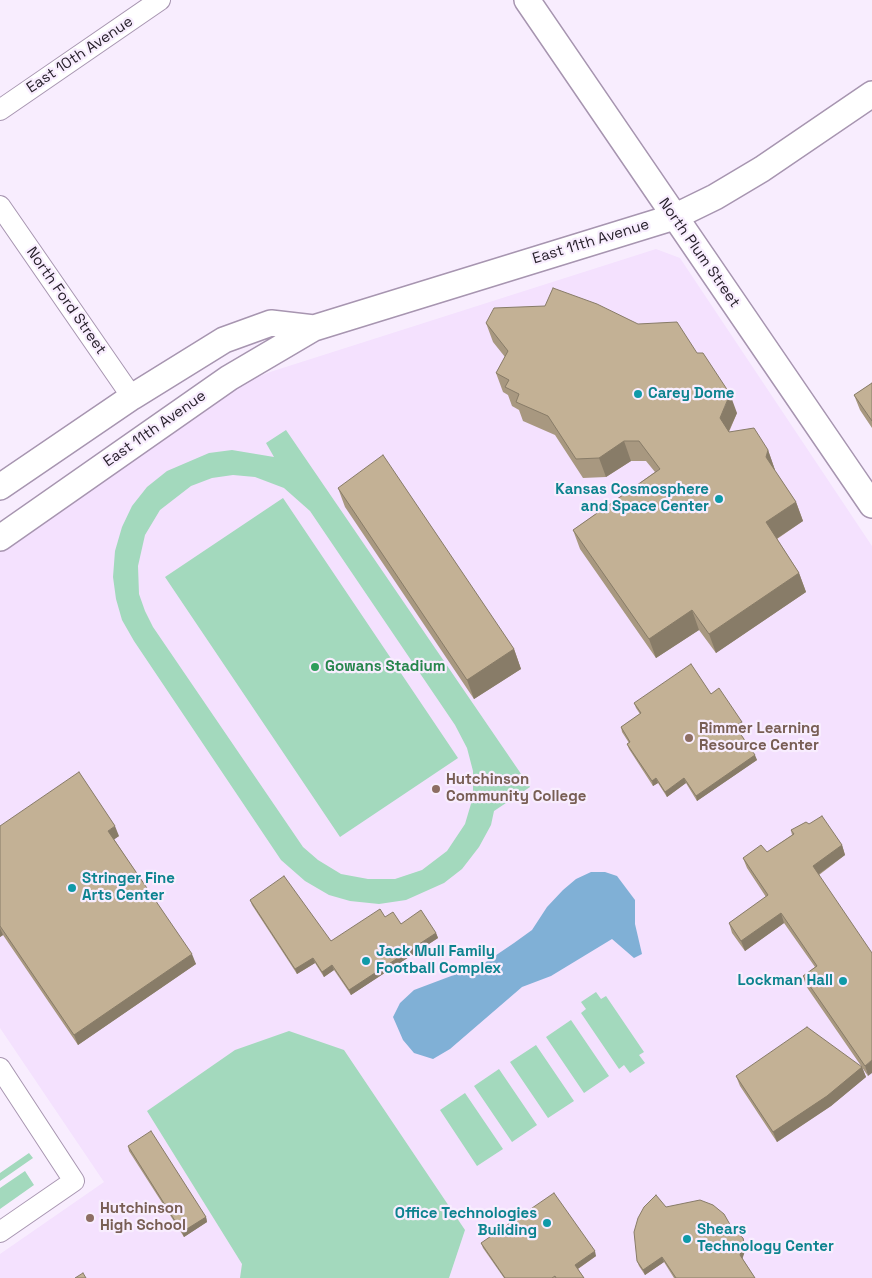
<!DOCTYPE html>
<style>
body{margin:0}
canvas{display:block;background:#f8edfe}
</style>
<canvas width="872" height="1278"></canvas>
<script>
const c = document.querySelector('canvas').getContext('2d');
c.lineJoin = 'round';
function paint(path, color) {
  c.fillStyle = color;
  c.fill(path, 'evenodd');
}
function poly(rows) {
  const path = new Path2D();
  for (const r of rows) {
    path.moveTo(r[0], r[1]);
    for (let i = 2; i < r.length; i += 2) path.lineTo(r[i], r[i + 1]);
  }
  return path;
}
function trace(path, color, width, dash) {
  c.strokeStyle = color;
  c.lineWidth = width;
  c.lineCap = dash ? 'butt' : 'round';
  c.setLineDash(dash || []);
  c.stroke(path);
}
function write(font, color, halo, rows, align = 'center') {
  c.font = font + ' "Space Grotesk",sans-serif';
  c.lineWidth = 4.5;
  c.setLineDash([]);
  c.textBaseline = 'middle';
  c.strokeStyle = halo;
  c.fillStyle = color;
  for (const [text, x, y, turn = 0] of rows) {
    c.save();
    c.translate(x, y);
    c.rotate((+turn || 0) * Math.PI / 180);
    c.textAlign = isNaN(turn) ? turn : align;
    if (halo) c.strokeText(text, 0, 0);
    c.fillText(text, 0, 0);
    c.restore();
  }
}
const built = poly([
 [656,249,680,258,872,546,872,1278,0,1278,0,1254,104,1182,0,1028,0,549,234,389,253,379,270,372]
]);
const green = poly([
 [286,430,530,787,494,811,491,825,479,847,462,869,444,883,406,900,379,904,350,901,329,895,305,881,281,860,134,641,122,620,116,599,113,577,115,551,122,527,132,506,147,487,167,471,209,453,232,450,274,457,266,443],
 [233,475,255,477,284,488,310,511,455,725,467,748,473,771,473,797,465,824,447,851,422,870,395,879,368,879,341,874,318,860,303,847,153,627,145,611,139,594,138,566,145,535,160,510,191,486,212,478],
 [283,498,458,758,340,837,165,577],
 [596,992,601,999,606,996,644,1052,639,1055,645,1063,630,1073,624,1065,619,1069,581,1013,586,1009,581,1002],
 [571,1020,609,1076,584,1093,546,1037],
 [289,1031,344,1050,465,1230,449,1278,240,1278,242,1264,147,1111,235,1050],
 [536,1045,574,1101,548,1118,510,1062],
 [499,1069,537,1125,512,1142,474,1086],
 [465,1093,503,1149,477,1166,440,1110],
 [29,1153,33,1158,0,1181,0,1173],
 [25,1171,34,1185,0,1209,0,1188]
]);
const water = poly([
 [591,872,605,872,617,876,635,900,635,924,642,954,634,958,612,939,551,976,522,987,450,1049,433,1059,414,1053,403,1040,393,1017,400,1003,414,990,483,964,514,943,532,930,547,907,563,890,576,879]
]);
const minor = poly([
 [0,110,160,0],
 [0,206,132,397],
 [0,1068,74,1181,0,1232]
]);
const tertiary = poly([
 [527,0,872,505],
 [0,487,132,397,224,340,271,323,314,328],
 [0,538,229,378,314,328,674,217,715,197,762,169,872,94]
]);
const wall = poly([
 [486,323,737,413,729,432,768,450,775,470,775,471,796,502,803,521,777,539,799,573,806,592,716,653,699,630,656,658,580,549,573,530,655,472,646,461,631,461,606,477,583,478,555,435,523,421,519,410,512,406,508,395,503,392,496,373,505,357,493,342],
 [872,383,872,428,860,410,854,395],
 [338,488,514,649,521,669,474,699,345,507],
 [711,694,744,727,738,730,757,760,697,801,686,783,667,797,658,783,653,786,629,749,627,744,629,743,622,732,621,727,640,714,636,708,634,703],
 [809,824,842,845,845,855,819,875,868,1076,806,986,803,976,815,967,784,923,745,951,732,933,729,923,766,897,747,868,743,858,767,852,792,835,791,830],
 [0,826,119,836,114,839,196,964,78,1045,3,935,0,937],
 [250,900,331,941,385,917,401,924,436,933,438,938,351,995,334,970,324,977,315,963,297,974,252,905],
 [862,1067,866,1077,831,1106,777,1142,740,1086,736,1076],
 [128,1146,206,1217,207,1222,184,1237,129,1151],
 [666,1207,746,1248,742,1258,755,1278,674,1278,664,1262,645,1275,639,1266,637,1261],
 [481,1243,596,1256,578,1269,584,1278,504,1278,483,1248]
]);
const shadedWall = poly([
 [730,394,737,413,726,437,720,418],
 [624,441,631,461,606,477,599,458],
 [768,450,775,470,773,476,766,457],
 [796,502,803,521,773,541,766,522],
 [799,573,806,592,716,653,709,634],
 [692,610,699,630,656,658,649,639],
 [514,649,521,669,474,699,467,680],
 [742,722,744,727,737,731,735,726],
 [755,755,757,760,697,801,696,796],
 [656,778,658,783,653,786,652,781],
 [684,778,686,783,667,797,665,792],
 [115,826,119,836,112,841,108,831],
 [842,845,845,855,816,876,813,866],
 [781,913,784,923,745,951,741,941],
 [0,928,3,935,0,937],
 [436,933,438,938,351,995,349,990],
 [192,954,196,964,78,1045,74,1035],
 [313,958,315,963,297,974,295,969],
 [332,965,334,970,324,977,322,972],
 [872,1060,872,1073,868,1076,865,1066],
 [862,1067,866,1077,831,1106,777,1142,773,1132],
 [206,1217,207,1222,184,1237,182,1232],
 [743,1238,746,1248,742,1260,740,1255],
 [595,1251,596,1256,576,1270,575,1265],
 [662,1257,664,1262,645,1275,643,1270]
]);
const building = poly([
 [553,288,597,304,638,324,677,322,697,353,703,353,730,394,720,418,729,432,754,428,768,450,766,457,796,502,766,522,799,573,709,634,692,610,649,639,573,530,660,469,639,441,624,441,599,458,576,459,548,416,516,402,519,394,505,387,509,380,496,373,508,351,486,323,494,308,545,306,553,288],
 [872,383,872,421,854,395,872,383],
 [383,455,514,649,467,680,338,488,383,455],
 [691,664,711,694,719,688,742,722,735,726,755,755,696,796,684,778,665,792,656,778,652,781,627,744,630,742,621,727,641,713,634,703,691,664],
 [79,772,115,826,108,831,192,954,74,1035,0,926,0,826,79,772],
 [822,816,842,845,813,866,872,953,872,1060,865,1066,803,976,817,966,781,913,741,941,729,923,768,895,743,858,761,845,767,852,794,834,791,830,806,822,809,824,822,816],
 [284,876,331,941,380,909,385,917,393,912,401,924,421,910,436,933,349,990,332,965,322,972,313,958,295,969,250,900,284,876],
 [807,1027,862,1067,827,1096,773,1132,736,1076,807,1027],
 [151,1131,206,1217,182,1232,128,1146,151,1131],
 [554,1193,595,1251,575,1265,584,1278,556,1278,555,1276,552,1278,505,1278,481,1243,554,1193],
 [656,1195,666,1207,700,1200,713,1205,724,1214,732,1228,743,1238,744,1243,740,1255,755,1278,676,1278,662,1257,643,1270,637,1261,634,1232,638,1218,644,1207,656,1195],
 [83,1273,86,1278,75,1278,83,1273]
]);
const markers = [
 [638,394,5,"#0f9aa8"],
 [719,499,5,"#0f9aa8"],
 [315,667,5,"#2e9e5b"],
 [689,738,5,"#8d6e63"],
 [436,789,5,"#8d6e63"],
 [72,888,5,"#0f9aa8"],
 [366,961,5,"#0f9aa8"],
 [843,981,5,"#0f9aa8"],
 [90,1218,5,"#8d6e63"],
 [547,1223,5,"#0f9aa8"],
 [687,1239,5,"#0f9aa8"]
];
const streetNames = [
 ["East 10th Avenue",80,55,-34],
 ["East 11th Avenue",591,242,-17],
 ["North Plum Street",699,253,55],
 ["North Ford Street",66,301,55],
 ["East 11th Avenue",155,429,-35]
];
const cultureNames = [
 ["Carey Dome",648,394],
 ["Kansas Cosmosphere",709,490,"right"],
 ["and Space Center",709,507,"right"],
 ["Stringer Fine",82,879],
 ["Arts Center",82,896],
 ["Jack Mull Family",376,952],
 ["Football Complex",376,969],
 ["Lockman Hall",833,981,"right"],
 ["Office Technologies",537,1214,"right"],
 ["Building",537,1231,"right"],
 ["Shears",697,1230],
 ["Technology Center",697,1247]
];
const leisureNames = [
 ["Gowans Stadium",325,667]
];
const educationNames = [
 ["Rimmer Learning",699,729],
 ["Resource Center",699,746],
 ["Hutchinson",446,780],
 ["Community College",446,797],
 ["Hutchinson",100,1209],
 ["High School",100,1226]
];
paint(built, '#f4e1fe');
paint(green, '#a3d9bd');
paint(water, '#80b0d6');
trace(minor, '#a795b0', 22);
trace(tertiary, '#a795b0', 28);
trace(minor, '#fff', 20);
trace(tertiary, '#fff', 25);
paint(wall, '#a89880');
paint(shadedWall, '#887c68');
paint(building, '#c3b195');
trace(building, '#887c68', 1);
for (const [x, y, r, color] of markers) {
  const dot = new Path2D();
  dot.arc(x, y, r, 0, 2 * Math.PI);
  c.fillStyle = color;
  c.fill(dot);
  trace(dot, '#f8edfe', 2);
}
write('15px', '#28212c', '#f8edfe', streetNames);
write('bold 15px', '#0d838f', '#f8edfe', cultureNames, 'left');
write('bold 15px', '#27864d', '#f8edfe', leisureNames, 'left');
write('bold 15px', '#785e54', '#f8edfe', educationNames, 'left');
</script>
